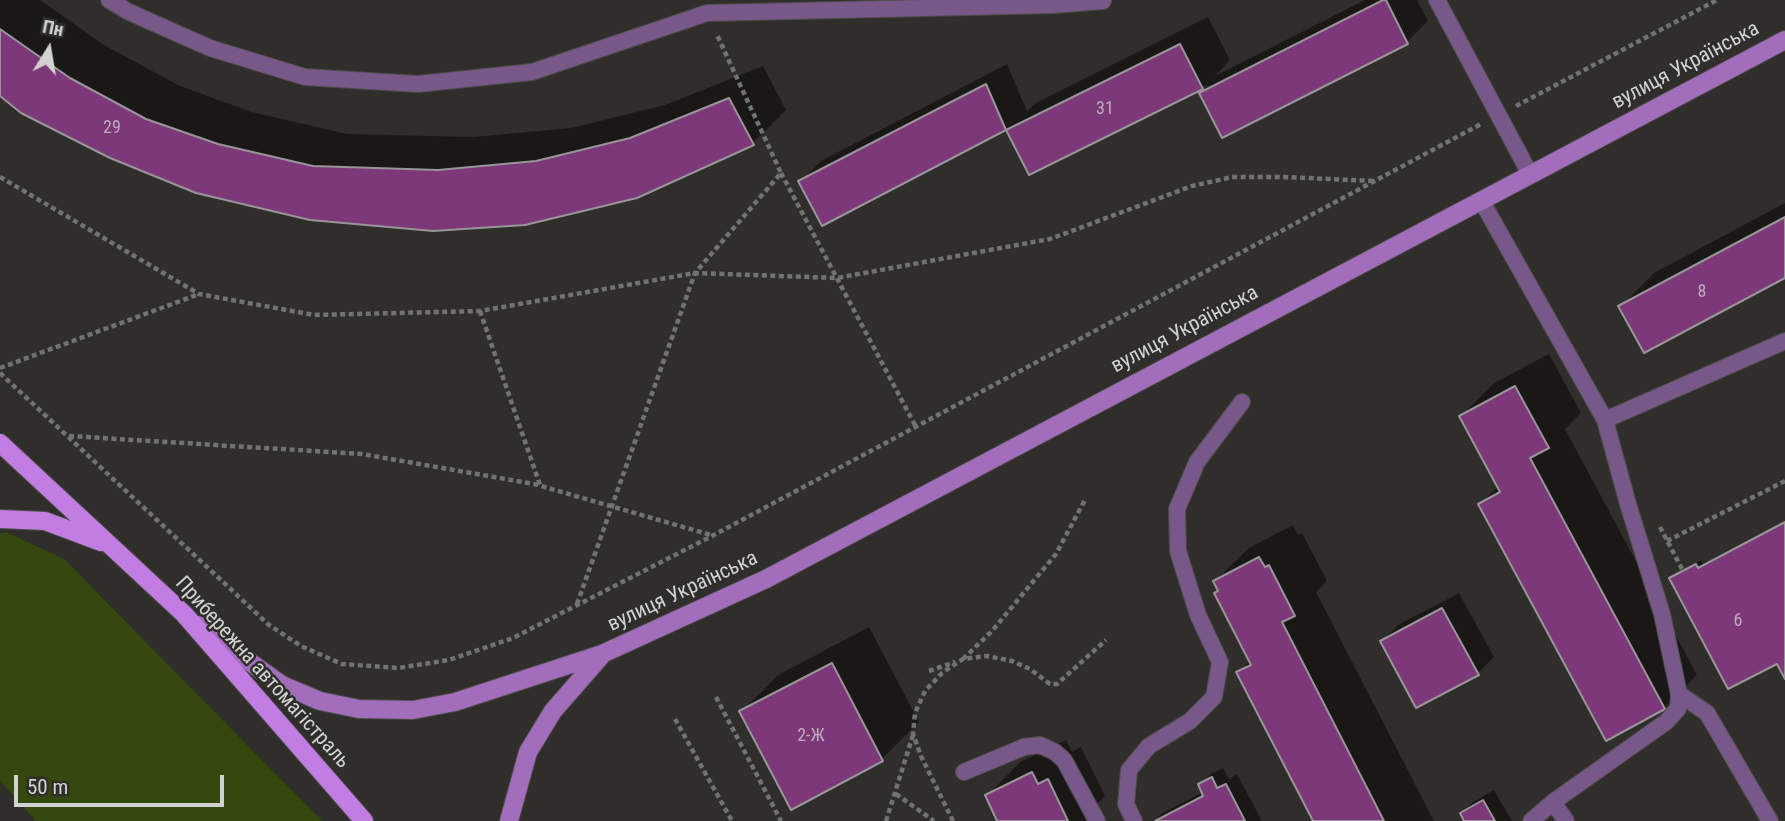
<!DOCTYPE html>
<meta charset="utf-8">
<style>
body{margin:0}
#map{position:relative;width:1785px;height:821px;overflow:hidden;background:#2f2e2b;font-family:"Roboto Condensed",sans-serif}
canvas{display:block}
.north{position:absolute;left:14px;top:14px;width:70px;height:70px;-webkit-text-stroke:5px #2f2e2b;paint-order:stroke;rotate:11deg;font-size:19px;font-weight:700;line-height:28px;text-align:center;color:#d2d2cf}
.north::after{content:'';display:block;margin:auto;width:24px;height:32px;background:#d2d2cf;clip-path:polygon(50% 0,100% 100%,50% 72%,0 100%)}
.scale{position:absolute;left:14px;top:775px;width:210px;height:32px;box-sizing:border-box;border:4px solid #d2d2cf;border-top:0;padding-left:9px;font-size:21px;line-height:24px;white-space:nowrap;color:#d2d2cf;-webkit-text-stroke:5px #2f2e2b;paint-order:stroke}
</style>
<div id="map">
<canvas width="1785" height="821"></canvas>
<div class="north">Пн</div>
<div class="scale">50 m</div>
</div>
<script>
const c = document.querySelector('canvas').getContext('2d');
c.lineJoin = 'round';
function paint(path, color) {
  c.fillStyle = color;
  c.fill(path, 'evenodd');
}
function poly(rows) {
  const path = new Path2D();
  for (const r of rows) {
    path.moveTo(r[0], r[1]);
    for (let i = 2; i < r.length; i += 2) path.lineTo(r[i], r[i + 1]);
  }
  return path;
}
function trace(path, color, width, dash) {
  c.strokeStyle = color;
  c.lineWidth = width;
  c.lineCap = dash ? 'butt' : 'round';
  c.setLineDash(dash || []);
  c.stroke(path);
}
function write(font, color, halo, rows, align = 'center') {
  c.font = font + ' "Roboto Condensed",sans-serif';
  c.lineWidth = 5;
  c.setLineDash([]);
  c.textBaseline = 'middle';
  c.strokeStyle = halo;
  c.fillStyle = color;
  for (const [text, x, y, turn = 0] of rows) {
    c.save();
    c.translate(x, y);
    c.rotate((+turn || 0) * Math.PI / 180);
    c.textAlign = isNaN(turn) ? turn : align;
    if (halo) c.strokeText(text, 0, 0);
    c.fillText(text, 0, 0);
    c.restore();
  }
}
const green = poly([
 [6,532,64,559,322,821,36,821,0,781,0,534]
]);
const shadow = poly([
 [0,0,40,0,104,45,180,86,252,112,347,134,473,137,571,128,665,105,763,66,786,110,753,143,525,223,0,94],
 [1365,0,1417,0,1428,21,1407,42,1223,136,1201,93,1209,84,1030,173,1007,128,823,224,801,182,821,161,1007,64,1027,111,1036,103,1208,17,1230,60,1215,76],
 [1785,203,1785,276,1621,306,1654,273],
 [1549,354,1581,413,1565,429,1697,675,1664,708,1480,504,1499,486,1461,416,1494,383],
 [1785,521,1785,675,1778,661,1671,578,1701,560,1703,564],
 [1293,525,1298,535,1302,533,1327,581,1316,592,1434,821,1315,821,1238,673,1251,660,1216,593,1220,589,1215,581,1249,548],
 [1459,593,1494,657,1478,673,1382,641,1398,625],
 [869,627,919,722,882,759,792,807,741,712,778,675],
 [1066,740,1072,752,1081,747,1105,796,1095,806,1103,821,999,821,987,796,1020,762],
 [1223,768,1229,779,1237,774,1262,821,1154,821,1161,814,1203,792,1200,785,1211,774],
 [1494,790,1512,821,1466,821,1462,813,1473,802]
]);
const building = poly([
 [1383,0,1386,0,1408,44,1222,138,1199,93,1383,0],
 [0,29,70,78,146,119,218,144,313,166,438,170,536,161,630,138,729,98,754,145,637,198,525,225,433,231,310,220,196,193,110,158,21,113,0,96,0,29],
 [1180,44,1203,89,1029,175,1006,130,1180,44],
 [986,84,1006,130,822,226,798,181,986,84],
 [1785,217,1785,278,1644,353,1618,306,1785,217],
 [1515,386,1549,448,1530,458,1665,709,1606,741,1478,504,1500,492,1459,416,1515,386],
 [1785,522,1785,679,1777,664,1728,689,1669,578,1696,564,1698,568,1785,522],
 [1259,557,1265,567,1269,565,1295,616,1282,622,1384,821,1313,821,1236,672,1251,665,1214,593,1218,591,1213,581,1259,557],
 [1442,608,1479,675,1416,708,1380,641,1442,608],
 [832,663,883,761,791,810,739,711,832,663],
 [1032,772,1038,784,1048,779,1068,821,997,821,985,795,1032,772],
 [1212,777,1217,788,1226,784,1245,821,1155,821,1203,796,1198,784,1212,777],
 [1483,800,1495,821,1464,821,1460,813,1483,800]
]);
const path = poly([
 [1516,106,1717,0],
 [781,173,916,427],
 [0,177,199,294,314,315,480,311,695,273,837,278,1050,239,1192,186,1232,177,1284,177,1373,181],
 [480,311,540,485],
 [0,368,199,294],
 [0,373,269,625,301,646,342,664,398,668,449,660,513,638,712,536,1481,124],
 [69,436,362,454,534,484,711,535],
 [1660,527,1683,571],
 [1667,541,1785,481],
 [577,604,695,273,781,173,717,35],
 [963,659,992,631,1056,554,1086,498],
 [929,671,955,662],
 [716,697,781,821],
 [675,719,732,821],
 [896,794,934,821],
 [886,821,913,735],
 [953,821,921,756,913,734,915,713,925,691,942,673,963,659,987,656,1012,661,1030,669,1050,684,1057,684,1106,640]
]);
const service = poly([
 [109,0,129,12,210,48,305,77,418,84,532,72,707,13,1053,5,1103,1],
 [1437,0,1530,174],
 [1481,200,1605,420,1628,504,1662,614,1679,694,1678,709,1666,722,1553,802,1531,821],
 [1605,420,1785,341],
 [1679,694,1707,713,1770,821],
 [964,772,1024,747,1040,745,1055,752,1064,760,1097,821],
 [1553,802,1566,821],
 [1134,821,1126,804,1129,770,1149,746,1190,721,1214,697,1220,662,1198,615,1178,551,1177,509,1197,462,1242,402]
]);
const secondary = poly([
 [198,625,282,685,320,701,359,709,413,710,455,702,602,654,766,579,1785,40],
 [509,821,528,752,553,711,601,656]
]);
const primary = poly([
 [0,443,184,614,364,821],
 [0,519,45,521,101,542]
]);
const numberNames = [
 ["31",1105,109],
 ["29",112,128],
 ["8",1702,292],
 ["6",1738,621],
 ["2-Ж",811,736]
];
const streetNames = [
 ["вулиця Українська",1686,66,-28],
 ["вулиця Українська",1185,330,-28],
 ["вулиця Українська",683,592,-25],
 ["Прибережна автомагістраль",262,673,48]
];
paint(green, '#35480d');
paint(shadow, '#0007');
paint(building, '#7d387a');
trace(building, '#989598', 2);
trace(service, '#4c4c49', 18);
trace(secondary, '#4c4c49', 20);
trace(primary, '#4c4c49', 20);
trace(path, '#72726f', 4.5, [5, 3.5]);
trace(service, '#785789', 16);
trace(secondary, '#a26dbb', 18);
trace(primary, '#c27de3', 18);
write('18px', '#bdacba', null, numberNames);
write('21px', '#d2d2cf', '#2f2e2b', streetNames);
</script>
